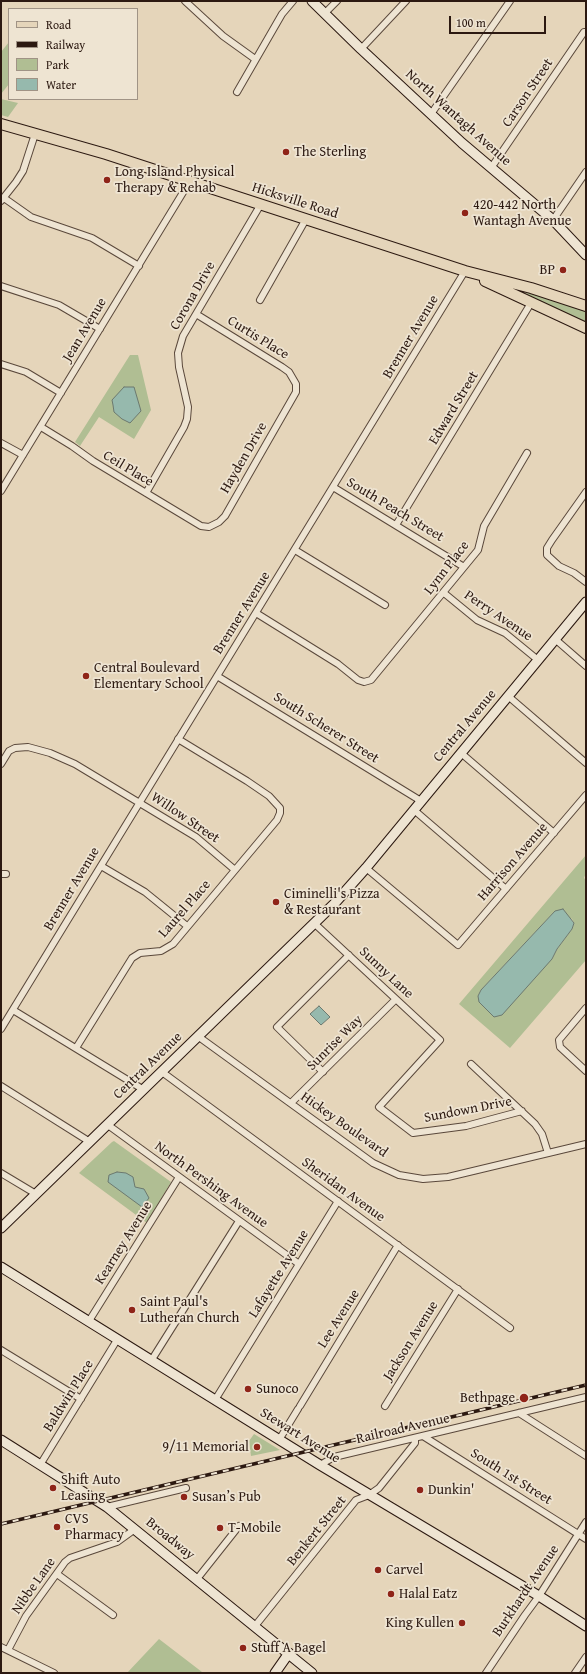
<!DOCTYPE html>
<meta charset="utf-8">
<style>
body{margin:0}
#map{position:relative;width:587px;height:1674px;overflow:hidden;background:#e5d5ba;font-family:"Gentium Book Plus",serif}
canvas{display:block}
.frame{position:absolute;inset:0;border:2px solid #2c1911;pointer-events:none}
.legend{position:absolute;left:8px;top:8px;width:130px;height:92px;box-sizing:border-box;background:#eee4d2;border:1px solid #a09385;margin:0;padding:5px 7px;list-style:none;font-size:12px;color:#2c1911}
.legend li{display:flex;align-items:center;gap:8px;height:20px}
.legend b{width:20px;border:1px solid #a09385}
.scale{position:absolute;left:449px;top:16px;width:97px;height:18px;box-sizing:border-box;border:2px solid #2c1911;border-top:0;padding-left:5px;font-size:12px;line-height:14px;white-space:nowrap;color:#2c1911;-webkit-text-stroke:3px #eee4d2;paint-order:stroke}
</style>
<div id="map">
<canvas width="587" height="1674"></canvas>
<div class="frame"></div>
<ul class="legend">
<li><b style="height:5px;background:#e5d5ba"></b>Road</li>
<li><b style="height:5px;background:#2c1911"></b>Railway</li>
<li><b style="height:11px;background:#b0be93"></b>Park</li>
<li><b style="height:11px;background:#96b9ad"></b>Water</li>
</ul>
<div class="scale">100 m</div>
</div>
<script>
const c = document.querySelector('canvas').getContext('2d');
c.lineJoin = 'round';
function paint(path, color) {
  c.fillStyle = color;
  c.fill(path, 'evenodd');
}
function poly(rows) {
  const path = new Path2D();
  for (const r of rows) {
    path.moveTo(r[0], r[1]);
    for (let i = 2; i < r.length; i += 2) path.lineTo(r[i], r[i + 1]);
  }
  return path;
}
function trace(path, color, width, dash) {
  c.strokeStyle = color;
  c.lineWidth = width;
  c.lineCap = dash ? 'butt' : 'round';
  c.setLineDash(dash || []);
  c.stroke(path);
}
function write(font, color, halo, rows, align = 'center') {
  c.font = font + ' "Gentium Book Plus",serif';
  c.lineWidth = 3.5;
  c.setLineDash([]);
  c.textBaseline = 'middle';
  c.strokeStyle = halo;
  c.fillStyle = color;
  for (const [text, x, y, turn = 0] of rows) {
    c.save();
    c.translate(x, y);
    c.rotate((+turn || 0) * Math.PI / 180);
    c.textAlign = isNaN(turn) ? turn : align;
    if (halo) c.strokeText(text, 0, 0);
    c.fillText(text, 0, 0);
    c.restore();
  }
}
const green = poly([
 [9,42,9,84,1,94,1,52],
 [1,99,18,103,8,117,1,115],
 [521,290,586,311,586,324,543,304],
 [130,355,138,355,151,410,134,439,99,417,80,446,75,442],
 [586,855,586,873,584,878,586,880,586,960,510,1048,459,1004],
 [555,911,572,919,574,923,572,929,557,949,552,959,478,996,481,990],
 [114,1141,171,1182,147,1223,79,1173,112,1142],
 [254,1434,280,1450,251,1456,249,1441],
 [159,1639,202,1672,202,1673,127,1673]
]);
const water = poly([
 [124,387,134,387,141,411,130,423,122,419,114,412,113,405,112,400,124,387],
 [563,909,574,923,572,929,557,949,552,959,502,1015,494,1017,479,1002,478,996,481,990,555,911,563,909],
 [319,1006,330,1017,321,1025,310,1014,319,1006],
 [117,1172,126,1173,133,1177,135,1187,144,1189,149,1198,142,1207,108,1182,109,1175,117,1172]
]);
const minor = poly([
 [185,1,223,36,255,59],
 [325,13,337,1],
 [361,49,406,1],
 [237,92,282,14,293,1],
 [431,114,510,1],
 [491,168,584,32,586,32],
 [4,198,31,217,92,238,139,266],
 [1,201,16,182,23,171,35,134],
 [553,220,586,172],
 [1,286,59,305,100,329],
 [260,300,306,219],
 [1,364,26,372,61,393],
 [41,427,72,446,93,461,201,526,209,527,219,522,225,516,296,392,296,384,289,372,282,367,196,314],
 [1,443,23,455],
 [333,487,464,567],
 [1,491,190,181],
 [586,492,552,540,547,548,547,555,559,566,574,573,586,582],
 [146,493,184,427,187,419,188,407,179,367,178,353,183,336,261,204],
 [396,525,531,303],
 [295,550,385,605],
 [444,593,477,620,505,633,538,660],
 [256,613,338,664,358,680,364,682,371,680,478,550,484,526,527,453],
 [555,639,586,666],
 [217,676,421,801],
 [508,696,586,763],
 [461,753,554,833],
 [1,764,9,751,15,748,28,747,50,753,75,764,196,837,235,870],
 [414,810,506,889],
 [101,866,145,892,187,926],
 [366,868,458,945,586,795],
 [1,874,6,874],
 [315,924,440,1040,379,1107,413,1133,466,1126,522,1111],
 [586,1008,559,1040,560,1047,586,1071],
 [13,1010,144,1090],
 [1,1029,465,271],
 [199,1037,373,1163,399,1175,423,1179,448,1177,586,1144],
 [76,1048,132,958,140,953,161,951,173,944,277,820,280,813,280,808,269,796,247,781,178,739],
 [471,1064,535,1124,542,1134,548,1153],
 [162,1072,510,1328],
 [323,1072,277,1027,349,955],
 [1,1086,90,1142],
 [291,1103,396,999],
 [108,1125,299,1264],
 [1,1173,36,1194],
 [89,1321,179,1177],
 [1,1350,81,1399],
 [151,1361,239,1221],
 [215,1400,338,1201],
 [300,1406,398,1245],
 [385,1406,458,1289],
 [519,1413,586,1456],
 [423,1436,586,1539],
 [279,1440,298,1409],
 [40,1465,117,1340],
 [320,1465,334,1457,586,1397],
 [107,1507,186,1488],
 [57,1574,113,1615],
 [197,1579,239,1526],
 [255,1626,356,1500,369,1495,379,1488,415,1443,415,1438],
 [1,1647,54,1673],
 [8,1650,26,1616,65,1562,70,1558,117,1542,135,1529],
 [486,1673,525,1615,539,1596,586,1522],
 [575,1673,586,1657]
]);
const secondary = poly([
 [312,1,361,49,462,143,553,220,586,255],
 [1,1228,334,904,366,868,586,602],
 [1,1267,320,1465,539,1596,586,1626],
 [1,1440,107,1507,312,1673],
 [275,1673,289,1653]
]);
const primary = poly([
 [1,124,106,154,465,271,531,288,586,306],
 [485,281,586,328]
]);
const rail = poly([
 [1,1524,586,1385]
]);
const markers = [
 [286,152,4,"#8f2418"],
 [107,180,4,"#8f2418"],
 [465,213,4,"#8f2418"],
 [563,270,4,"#8f2418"],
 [86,676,4,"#8f2418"],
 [276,902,4,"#8f2418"],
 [132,1310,4,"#8f2418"],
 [248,1389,4,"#8f2418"],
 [524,1398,5,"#8f2418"],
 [257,1447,4,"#8f2418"],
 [53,1488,4,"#8f2418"],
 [420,1490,4,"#8f2418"],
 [184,1497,4,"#8f2418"],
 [57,1527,4,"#8f2418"],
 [220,1528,4,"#8f2418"],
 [378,1570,4,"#8f2418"],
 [391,1594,4,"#8f2418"],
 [462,1623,4,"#8f2418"],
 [243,1648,4,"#8f2418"]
];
const streetNames = [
 ["Carson Street",528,93,-56],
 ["North Wantagh Avenue",458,118,42],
 ["Hicksville Road",295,201,18],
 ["Corona Drive",193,296,-60],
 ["Jean Avenue",85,330,-59],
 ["Brenner Avenue",411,337,-59],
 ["Curtis Place",258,338,32],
 ["Edward Street",454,408,-59],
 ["Hayden Drive",244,458,-60],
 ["Ceil Place",128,469,31],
 ["South Peach Street",395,510,31],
 ["Lynn Place",447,568,-52],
 ["Brenner Avenue",242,613,-58],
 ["Perry Avenue",498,616,34],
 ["Central Avenue",465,726,-50],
 ["South Scherer Street",326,728,32],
 ["Willow Street",185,818,34],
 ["Harrison Avenue",513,862,-49],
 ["Brenner Avenue",72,889,-59],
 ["Laurel Place",185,909,-49],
 ["Sunny Lane",386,973,43],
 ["Sunrise Way",335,1043,-45],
 ["Central Avenue",148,1066,-44],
 ["Sundown Drive",468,1110,-11],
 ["Hickey Boulevard",344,1125,35],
 ["North Pershing Avenue",211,1185,36],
 ["Sheridan Avenue",343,1190,36],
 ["Kearney Avenue",124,1243,-58],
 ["Lafayette Avenue",279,1274,-58],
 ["Lee Avenue",339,1319,-58],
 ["Jackson Avenue",411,1341,-58],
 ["Baldwin Place",69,1396,-58],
 ["Railroad Avenue",403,1429,-13],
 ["Stewart Avenue",300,1436,32],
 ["South 1st Street",511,1477,32],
 ["Benkert Street",317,1531,-51],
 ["Broadway",170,1539,39],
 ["Nibbe Lane",34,1586,-55],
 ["Burkhardt Avenue",526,1591,-56]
];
const poiNames = [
 ["The Sterling",294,152],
 ["Long Island Physical",115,172],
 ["Therapy & Rehab",115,188],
 ["420-442 North",473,205],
 ["Wantagh Avenue",473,221],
 ["BP",555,270,"right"],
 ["Central Boulevard",94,668],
 ["Elementary School",94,684],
 ["Ciminelli's Pizza",284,894],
 ["& Restaurant",284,910],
 ["Saint Paul's",140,1302],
 ["Lutheran Church",140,1318],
 ["Sunoco",256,1389],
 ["Bethpage",515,1398,"right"],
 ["9/11 Memorial",249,1447,"right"],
 ["Shift Auto",61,1480],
 ["Leasing",61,1496],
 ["Dunkin'",428,1490],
 ["Susan’s Pub",192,1497],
 ["CVS",65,1519],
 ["Pharmacy",65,1535],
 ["T-Mobile",228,1528],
 ["Carvel",386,1570],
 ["Halal Eatz",399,1594],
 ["King Kullen",454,1623,"right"],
 ["Stuff A Bagel",251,1648]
];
paint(green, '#b0be93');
paint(water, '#96b9ad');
trace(water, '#6c796f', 1);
trace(minor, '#5a483b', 8);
trace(secondary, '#2c1911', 11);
trace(primary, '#2c1911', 12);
trace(minor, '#eee4d2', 6);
trace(secondary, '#eee4d2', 9);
trace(primary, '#e5d5ba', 10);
trace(rail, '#2c1911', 3.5);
trace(rail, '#eee4d2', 2, [6]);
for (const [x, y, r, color] of markers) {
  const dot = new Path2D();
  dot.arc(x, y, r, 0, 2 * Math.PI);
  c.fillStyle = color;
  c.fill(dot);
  trace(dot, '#eee4d2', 1.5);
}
write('14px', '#2c1911', '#eee4d2', streetNames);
write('14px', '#2c1911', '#eee4d2', poiNames, 'left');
</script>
